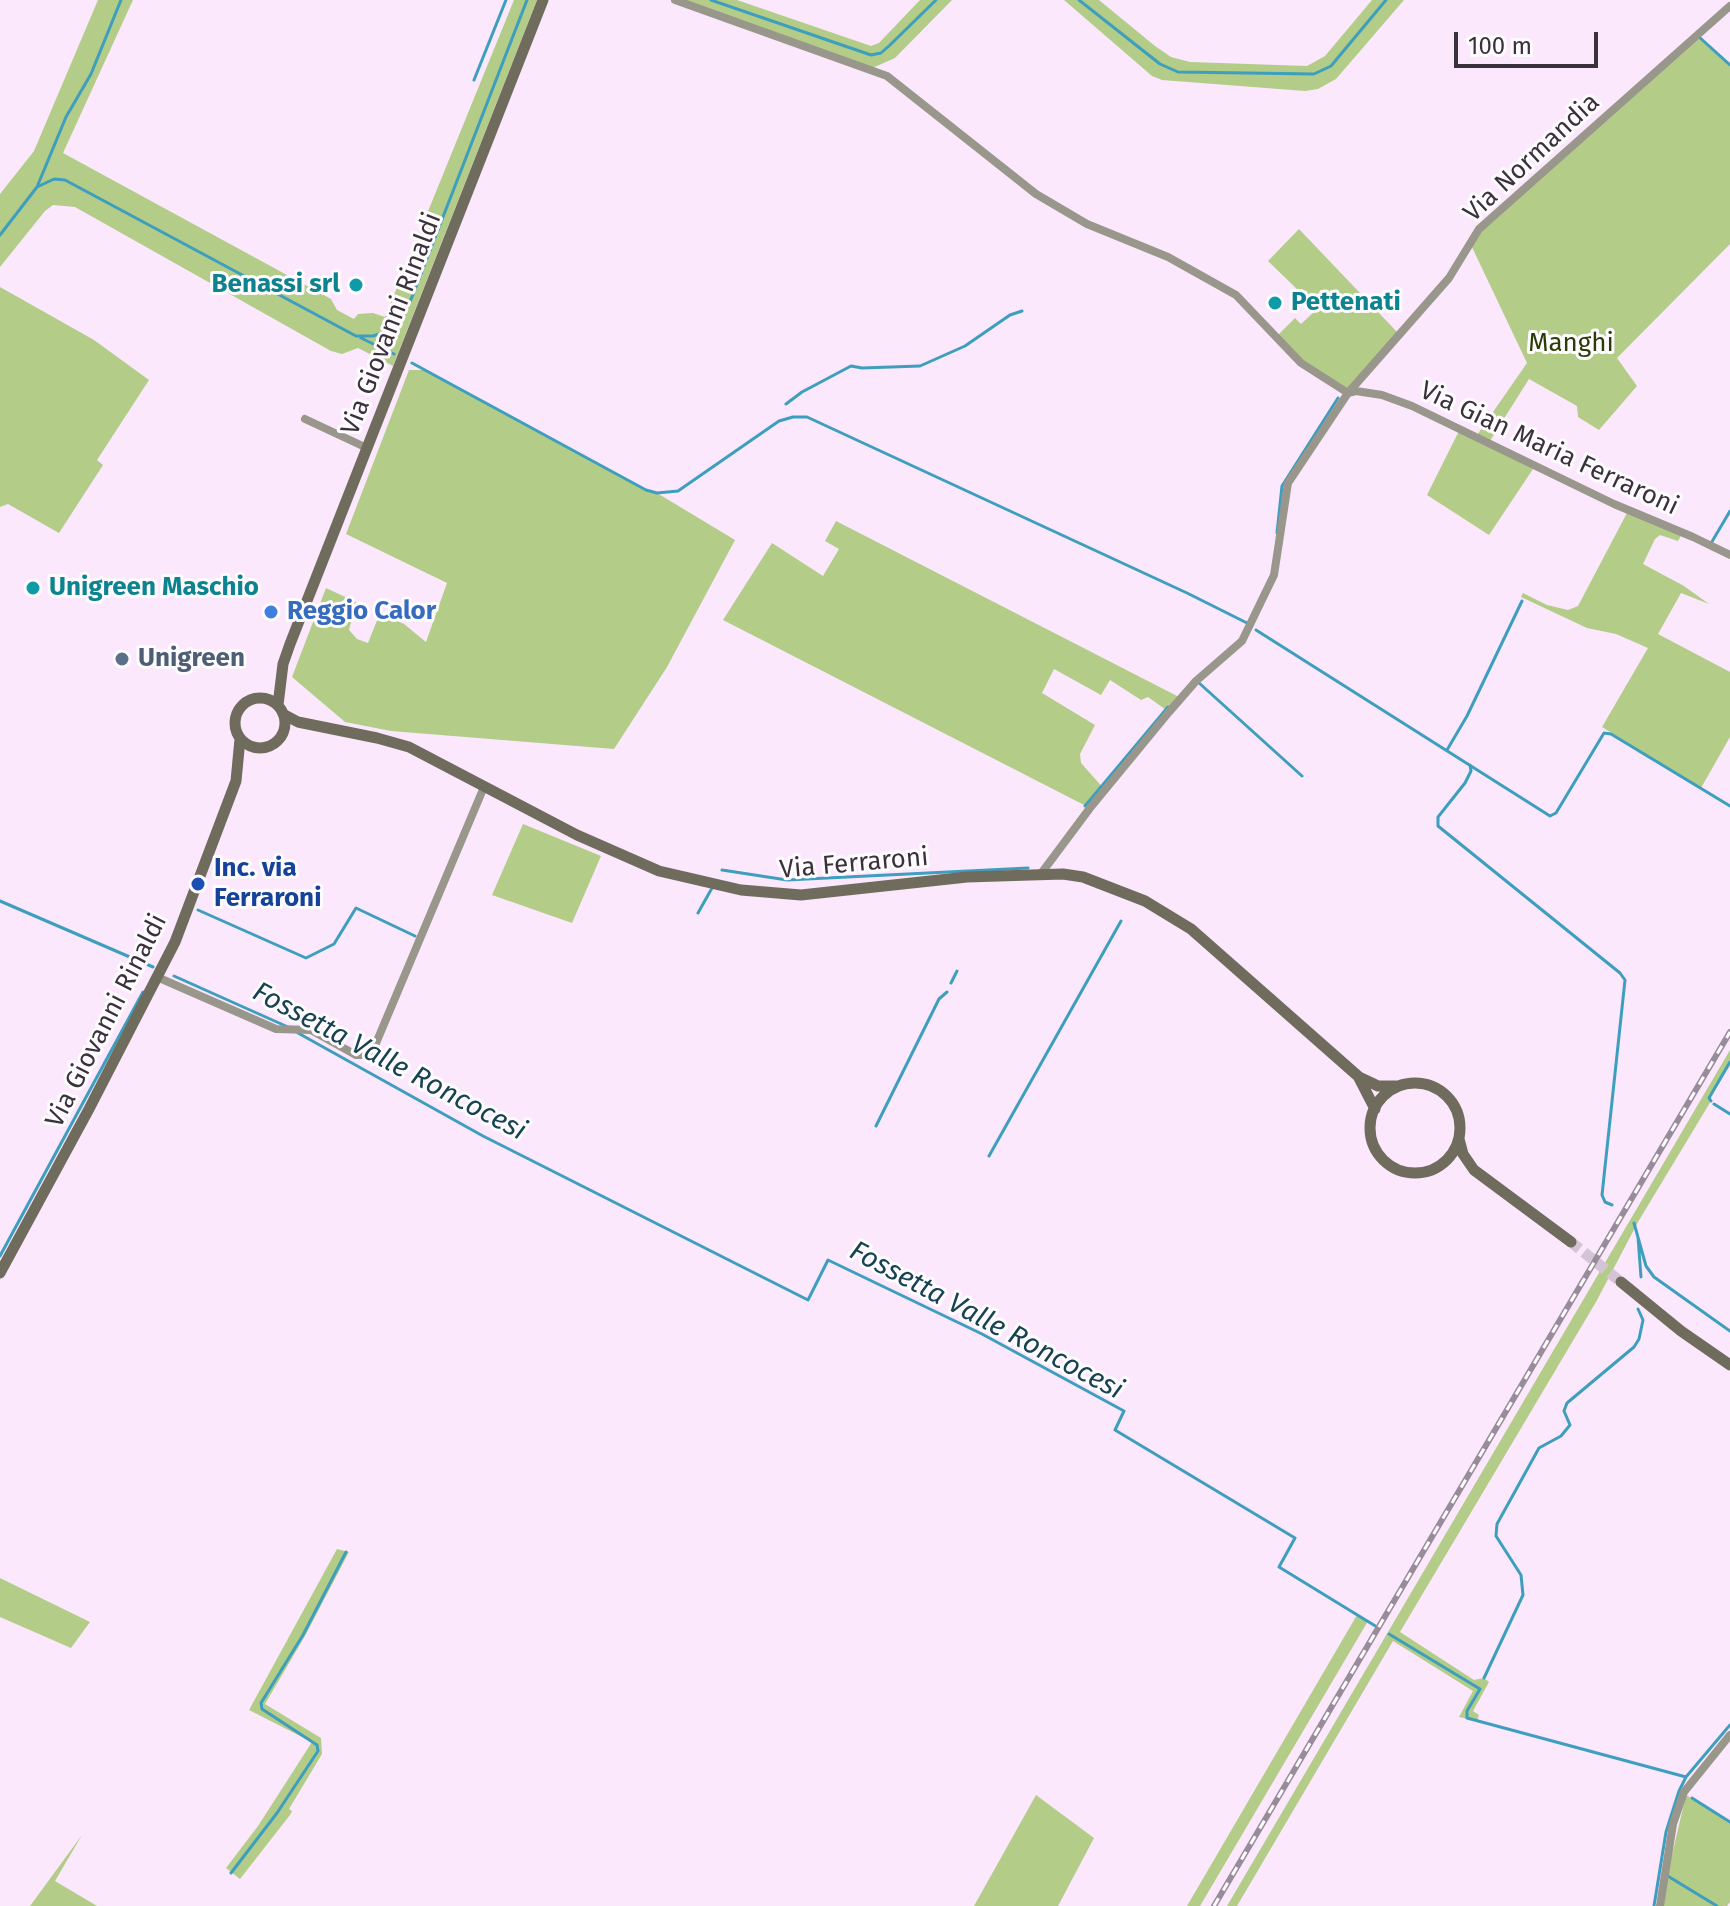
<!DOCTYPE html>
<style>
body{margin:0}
#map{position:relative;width:1730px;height:1906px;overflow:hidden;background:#fbe8fd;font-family:"Fira Sans",sans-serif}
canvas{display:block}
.scale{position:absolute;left:1454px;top:32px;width:144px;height:36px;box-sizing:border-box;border:4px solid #39323a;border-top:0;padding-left:10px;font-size:24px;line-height:28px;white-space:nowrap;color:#39323a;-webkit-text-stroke:6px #fefbff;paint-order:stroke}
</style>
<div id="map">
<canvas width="1730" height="1906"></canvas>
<div class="scale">100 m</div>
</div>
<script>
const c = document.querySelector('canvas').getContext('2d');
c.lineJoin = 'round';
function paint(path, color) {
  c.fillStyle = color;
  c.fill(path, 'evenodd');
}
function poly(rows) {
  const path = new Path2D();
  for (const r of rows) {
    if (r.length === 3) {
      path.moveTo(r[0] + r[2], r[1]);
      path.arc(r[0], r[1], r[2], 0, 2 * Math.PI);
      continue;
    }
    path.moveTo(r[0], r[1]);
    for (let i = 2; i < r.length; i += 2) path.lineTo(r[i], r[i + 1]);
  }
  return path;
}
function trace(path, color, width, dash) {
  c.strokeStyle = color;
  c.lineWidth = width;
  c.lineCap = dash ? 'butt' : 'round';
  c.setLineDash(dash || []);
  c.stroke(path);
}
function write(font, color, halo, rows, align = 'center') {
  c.font = font + ' "Fira Sans",sans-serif';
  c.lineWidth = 6;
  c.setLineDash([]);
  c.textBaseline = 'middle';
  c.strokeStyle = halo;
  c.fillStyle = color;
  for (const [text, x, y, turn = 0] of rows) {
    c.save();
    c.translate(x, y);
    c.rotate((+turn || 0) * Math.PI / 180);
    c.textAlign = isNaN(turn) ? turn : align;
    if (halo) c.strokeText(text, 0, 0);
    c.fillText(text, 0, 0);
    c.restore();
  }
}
const green = poly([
 [98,0,133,0,63,153,331,299,337,310,354,319,358,314,373,313,385,317,514,0,537,0,393,366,358,348,342,354,331,351,75,207,53,205,45,211,0,267,0,194,34,151],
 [683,0,737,0,871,46,879,43,920,0,952,0,895,58,870,69],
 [1064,0,1099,0,1155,46,1171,57,1190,62,1307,66,1325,56,1372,0,1404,0,1336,79,1318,89,1305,91,1162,80,1152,76],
 [1698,36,1730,65,1730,244,1617,358,1637,386,1599,430,1578,417,1577,406,1529,379,1488,444,1535,466,1489,535,1427,495,1459,431,1475,438,1527,363,1470,243,1479,229],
 [1299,229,1399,334,1348,393,1324,378,1276,337,1295,318,1301,324,1315,311,1301,296,1302,294,1268,261],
 [0,287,94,340,149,380,97,460,103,465,59,533,8,504,0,507],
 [409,370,425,370,646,490,657,493,735,540,667,667,614,749,391,731,345,722,292,677,326,588,356,602,349,630,357,639,368,643,380,613,404,624,426,642,447,583,346,534],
 [1628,511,1683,532,1678,541,1660,535,1655,539,1643,564,1684,586,1709,604,1681,593,1658,634,1730,672,1730,737,1701,788,1602,727,1648,648,1616,634,1587,628,1521,597,1523,593,1547,605,1568,610,1578,606],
 [836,521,1181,698,1169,712,1148,697,1141,700,1110,680,1101,695,1054,669,1042,693,1095,725,1080,754,1081,763,1105,790,1090,808,723,620,772,543,823,576,839,549,825,541],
 [523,824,601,856,572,923,492,895],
 [1730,1050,1730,1062,1709,1097,1711,1101,1638,1222,1596,1302,1400,1632,1474,1680,1484,1678,1489,1682,1473,1711,1479,1715,1477,1721,1459,1717,1473,1691,1393,1641,1237,1906,1227,1906],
 [337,1549,349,1552,305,1636,265,1704,321,1738,322,1754,289,1809,292,1811,290,1815,240,1879,226,1868,258,1826,312,1742,249,1710],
 [0,1578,90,1622,71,1648,0,1617],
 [1357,1615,1368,1621,1200,1906,1187,1906],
 [1036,1795,1094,1838,1058,1906,974,1906],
 [1686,1795,1730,1822,1730,1902,1727,1906,1660,1906],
 [82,1835,55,1881,97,1906,30,1906]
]);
const stream = poly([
 [711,0,871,55,881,53,890,45,936,0],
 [1079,0,1160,64,1178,72,1314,74,1331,66,1386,0],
 [1698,36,1730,65],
 [474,80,506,0],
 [37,187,66,117,91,74,121,0],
 [0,235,37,187,54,179,65,180,356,336,373,336,391,330,403,316,412,297,527,0],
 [361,338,394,354],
 [412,363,646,490,657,493,678,491,779,421,793,417,807,417,1187,593,1247,623],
 [786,404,802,392,851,366,862,368,920,366,965,346,1010,315,1022,311],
 [1277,533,1282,486,1338,398],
 [1710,545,1730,511],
 [1256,630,1550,816,1556,813,1604,733,1611,734,1730,806],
 [1198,682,1302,776],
 [1447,750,1467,716,1522,601],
 [1470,765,1471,771,1465,783,1438,817,1438,826,1620,973,1625,980,1602,1195,1605,1202,1612,1205],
 [1085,806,1168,707],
 [722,870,787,880,1028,868],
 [0,901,153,967],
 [198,910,306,958,334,944,356,908,415,936],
 [698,913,712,888],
 [174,976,288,1027],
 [951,983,957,971],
 [298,1033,483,1136,808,1300,828,1260,982,1334,1124,1411,1115,1430,1295,1538,1279,1567,1377,1627],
 [1711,1101,1709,1098,1730,1062],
 [1714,1104,1730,1114],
 [876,1126,939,999,947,992],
 [989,1156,1121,921],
 [1634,1223,1646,1266,1654,1277,1730,1331],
 [1638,1237,1641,1277],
 [0,1256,143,992],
 [1389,1634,1480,1689,1467,1711,1467,1718,1686,1777],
 [1484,1678,1523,1595,1521,1575,1496,1536,1497,1524,1539,1448,1561,1436,1570,1425,1564,1411,1567,1403,1634,1347,1639,1339,1643,1320,1638,1309],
 [1692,1798,1730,1822],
 [231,1873,277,1813,318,1751,317,1745,262,1709,261,1703,303,1635,346,1552],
 [1666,1875,1717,1906],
 [1654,1906,1666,1832,1679,1791,1686,1777,1730,1725]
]);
const secondaryTunnel = poly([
 [1571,1242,1621,1282]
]);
const street = poly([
 [675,0,887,76,1036,194,1087,224,1168,257,1236,295,1301,363,1348,393,1356,391,1382,395,1412,406,1614,504,1693,537,1730,555],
 [305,419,367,448],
 [1040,875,1090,808,1169,712,1196,681,1242,641,1274,575,1288,483,1348,393,1449,278,1479,229,1730,6],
 [157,977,276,1029,311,1030,356,1055,371,1055,484,787],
 [1660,1906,1673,1824,1684,1792,1730,1735]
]);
const secondary = poly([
 [260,723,25],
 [278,705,283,664,290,644,543,0],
 [283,714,298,722,377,738,409,747,577,835,659,871,741,890,801,895,967,877,1063,874,1083,877,1145,901,1191,929,1359,1077,1378,1086,1398,1086],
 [1359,1078,1375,1109],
 [1415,1128,45],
 [1459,1139,1463,1154,1474,1170,1571,1242],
 [0,1273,89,1109,175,942,236,781,240,739],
 [1621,1282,1681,1331,1730,1365]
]);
const rail = poly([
 [1214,1906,1730,1032]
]);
const markers = [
 [356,285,8,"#0f9aa8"],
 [1275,303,8,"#0f9aa8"],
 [33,588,8,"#0f9aa8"],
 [271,612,8,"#3f7fe0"],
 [122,659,8,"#5c6f8a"],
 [198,884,8,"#1a4fb4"]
];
const streetNames = [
 ["Via Normandia",1532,158,-43],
 ["Via Giovanni Rinaldi",392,324,-69],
 ["Via Gian Maria Ferraroni",1549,449,25],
 ["Via Ferraroni",854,864,-5],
 ["Via Giovanni Rinaldi",107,1021,-63]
];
const cultureNames = [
 ["Benassi srl",340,285,"right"],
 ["Pettenati",1291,303],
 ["Unigreen Maschio",49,588]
];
const parkNames = [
 ["Manghi",1571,344]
];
const shopNames = [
 ["Reggio Calor",287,612]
];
const serviceNames = [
 ["Unigreen",138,659]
];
const transitNames = [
 ["Inc. via",214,869],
 ["Ferraroni",214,899]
];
const waterNames = [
 ["Fossetta Valle Roncocesi",389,1062,28],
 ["Fossetta Valle Roncocesi",986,1321,28]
];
paint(green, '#b3cc88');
trace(stream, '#3e9ebe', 3);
trace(secondaryTunnel, '#d4c4d6', 11, [11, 5.5]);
trace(street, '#99968b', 8);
trace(secondary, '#706c5d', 11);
trace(rail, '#998c9a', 6);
trace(rail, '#fefbff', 3, [9]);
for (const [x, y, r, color] of markers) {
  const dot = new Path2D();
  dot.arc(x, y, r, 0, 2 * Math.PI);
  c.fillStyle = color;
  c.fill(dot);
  trace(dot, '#fefbff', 3);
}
write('26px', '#39323a', '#fefbff', streetNames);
write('bold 26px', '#0d838f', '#fefbff', cultureNames, 'left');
write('26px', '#2d3c06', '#fefbff', parkNames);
write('bold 26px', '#366cbe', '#fefbff', shopNames, 'left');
write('bold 26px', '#4e5e75', '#fefbff', serviceNames, 'left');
write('bold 26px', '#164399', '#fefbff', transitNames, 'left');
write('italic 28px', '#174250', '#fefbff', waterNames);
</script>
